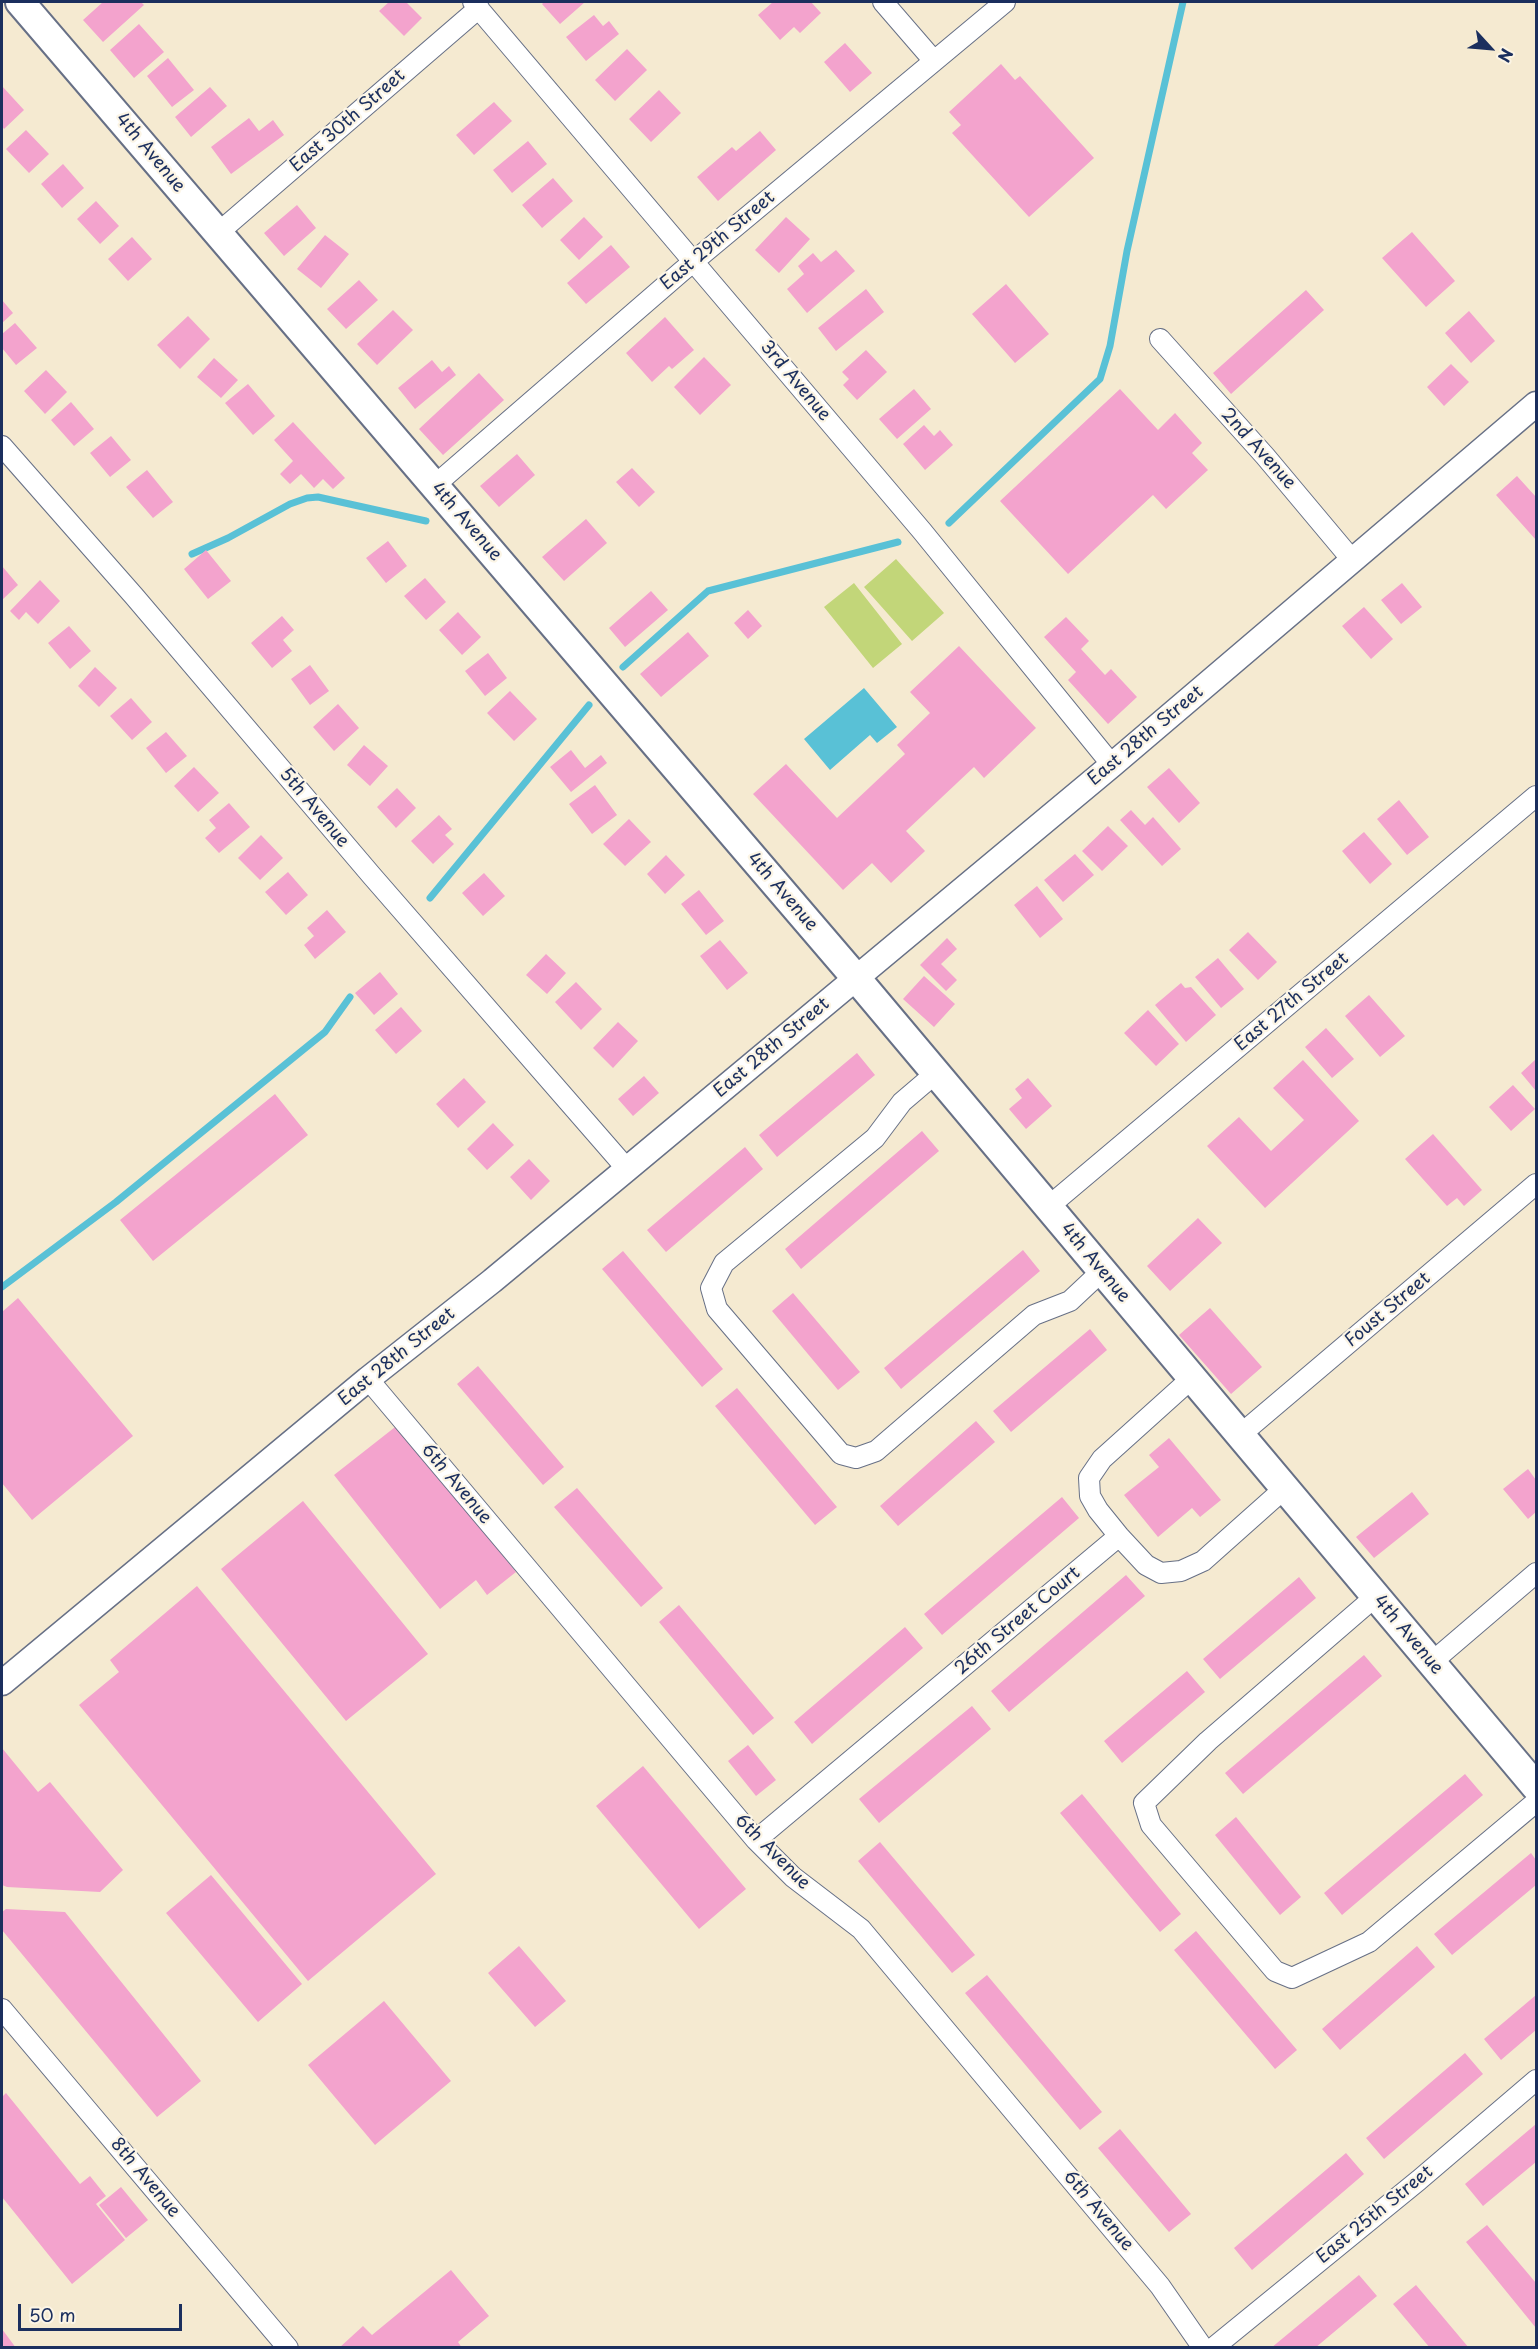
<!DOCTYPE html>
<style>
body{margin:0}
#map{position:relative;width:1538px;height:2349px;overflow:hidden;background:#f5ead1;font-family:"Playpen Sans",sans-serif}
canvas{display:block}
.frame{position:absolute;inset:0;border:3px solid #1b2f5e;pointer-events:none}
.north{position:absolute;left:1460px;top:18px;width:60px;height:60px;-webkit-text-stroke:4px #fcf5e5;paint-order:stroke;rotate:116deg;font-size:16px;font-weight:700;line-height:24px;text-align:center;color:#1b2f5e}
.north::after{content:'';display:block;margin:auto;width:21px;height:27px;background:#1b2f5e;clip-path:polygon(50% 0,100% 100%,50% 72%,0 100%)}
.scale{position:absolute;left:18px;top:2304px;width:164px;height:27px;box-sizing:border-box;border:3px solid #1b2f5e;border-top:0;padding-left:8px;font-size:18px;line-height:21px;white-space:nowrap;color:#1b2f5e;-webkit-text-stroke:4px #fcf5e5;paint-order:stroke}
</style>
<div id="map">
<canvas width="1538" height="2349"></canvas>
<div class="frame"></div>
<div class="north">N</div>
<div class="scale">50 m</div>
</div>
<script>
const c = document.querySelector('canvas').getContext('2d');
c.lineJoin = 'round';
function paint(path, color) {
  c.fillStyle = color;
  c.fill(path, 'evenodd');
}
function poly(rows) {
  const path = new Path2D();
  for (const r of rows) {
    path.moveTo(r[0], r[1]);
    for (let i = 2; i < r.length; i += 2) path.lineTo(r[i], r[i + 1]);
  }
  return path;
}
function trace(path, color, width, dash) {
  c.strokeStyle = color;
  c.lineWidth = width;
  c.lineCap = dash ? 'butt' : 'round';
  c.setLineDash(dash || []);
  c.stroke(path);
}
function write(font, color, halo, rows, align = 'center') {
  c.font = font + ' "Playpen Sans",sans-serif';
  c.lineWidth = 4.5;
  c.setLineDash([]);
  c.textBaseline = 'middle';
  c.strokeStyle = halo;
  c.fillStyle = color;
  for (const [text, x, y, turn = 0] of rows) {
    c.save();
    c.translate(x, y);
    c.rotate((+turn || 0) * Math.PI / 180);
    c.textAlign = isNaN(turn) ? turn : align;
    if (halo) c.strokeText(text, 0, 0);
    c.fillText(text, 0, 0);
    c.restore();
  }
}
const green = poly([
 [896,559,944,613,912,641,864,587],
 [854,583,902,644,873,668,824,607]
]);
const water = poly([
 [864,688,897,727,877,743,870,735,830,770,804,739]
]);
const stream = poly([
 [949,523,1100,379,1110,346,1127,251,1183,2],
 [192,554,228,538,290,504,307,498,318,497,426,521],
 [623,667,708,591,898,542],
 [430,898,589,705],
 [2,1287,116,1202,325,1032,350,997]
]);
const building = poly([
 [103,2,141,2,144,5,103,42,83,20],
 [389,2,406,2,422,18,404,36,379,11],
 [544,2,585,2,560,24,542,4],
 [773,2,811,2,821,13,800,33,794,27,780,40,758,15],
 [594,15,603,26,609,21,619,34,586,61,566,37],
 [139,24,164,52,134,78,110,50],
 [845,43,872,73,850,92,824,62],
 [627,49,647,70,615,101,595,80],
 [168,58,194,90,172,107,147,76],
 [1001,64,1015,80,1020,76,1094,158,1029,217,952,133,961,125,949,112],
 [2,86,24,110,4,129,2,126],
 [210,87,227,106,191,137,175,117],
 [659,90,681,113,651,142,629,119],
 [494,102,512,121,474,155,456,135],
 [249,118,259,131,273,120,284,135,231,174,211,147],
 [26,130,49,154,29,173,6,149],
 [760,131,776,150,718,201,697,177,732,147,736,151],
 [528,141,547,164,512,193,493,170],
 [63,164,84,188,62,208,41,184],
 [553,178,573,201,542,228,522,205],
 [96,201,119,226,100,244,77,219],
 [297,205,316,228,284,256,264,233],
 [584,217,603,237,579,260,560,240],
 [786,217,810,239,779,273,755,250],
 [1412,232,1455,281,1426,307,1382,258],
 [325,235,349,254,321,288,297,269],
 [132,237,152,259,128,281,108,259],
 [611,245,630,267,586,304,567,283],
 [836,250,855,271,807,313,787,289,804,274,798,266,813,253,821,262],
 [359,280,378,300,346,329,327,309],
 [1006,284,1049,334,1015,363,972,314],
 [866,289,884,312,836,351,818,328],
 [1306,290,1324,310,1231,394,1213,373],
 [2,300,13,313,2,323],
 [393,310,413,330,377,365,357,344],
 [1469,311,1495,341,1471,363,1445,333],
 [188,316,210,339,180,369,157,345],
 [665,317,694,350,672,369,669,366,652,382,626,353],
 [15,323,37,348,16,365,2,348,2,334],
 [866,350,887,372,857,400,843,385,849,379,842,372],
 [704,357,731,385,700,415,674,387],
 [214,358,238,380,221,398,197,377],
 [432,360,442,372,449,366,456,375,415,409,398,388],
 [1451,364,1469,382,1444,406,1427,387],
 [46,370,67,392,45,414,24,391],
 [479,373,504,400,443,455,419,429],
 [248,384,275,416,253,435,225,403],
 [914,389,931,409,897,439,879,419],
 [1120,389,1158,430,1175,413,1202,443,1192,453,1208,470,1166,509,1153,495,1068,574,1000,501],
 [71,402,94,429,74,446,51,420],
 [293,422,345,478,333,489,323,479,314,488,301,474,290,484,280,474,293,461,274,440],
 [924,425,934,436,940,430,953,445,925,470,903,444],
 [111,436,131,460,110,477,90,453],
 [517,454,535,475,499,507,480,486],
 [632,468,655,492,639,507,616,482],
 [147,470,173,502,153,518,126,487],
 [1517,476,1536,497,1536,540,1496,495],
 [586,519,607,543,564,581,542,557],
 [388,541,407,566,386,583,366,558],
 [206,550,231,581,208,599,184,569],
 [2,566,18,585,2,600],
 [425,578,446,602,426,620,404,596],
 [40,580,60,601,38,624,26,612,19,620,10,611],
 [1402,583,1422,607,1401,624,1381,600],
 [651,591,668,610,625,647,609,628],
 [1364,607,1393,639,1371,659,1342,626],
 [748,610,762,626,748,639,734,623],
 [458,612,481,637,462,655,439,630],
 [282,616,294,630,283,640,292,651,272,668,251,643],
 [1066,617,1089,641,1081,649,1105,675,1111,669,1137,697,1108,724,1068,680,1076,672,1044,637],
 [69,626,91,651,70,669,48,643],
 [688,632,709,656,661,697,640,674],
 [959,646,1036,728,984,778,974,767,906,831,925,851,891,883,872,863,843,890,753,794,786,764,837,818,905,754,897,745,930,713,910,692],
 [488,653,507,678,485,696,465,671],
 [310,665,329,691,310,705,291,679],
 [95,667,117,688,99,707,78,686],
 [510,691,537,719,514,741,487,713],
 [131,698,152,722,132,740,110,716],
 [338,704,359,728,334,751,313,727],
 [166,732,187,756,166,773,146,748],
 [364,745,388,766,370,786,347,765],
 [571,750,585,768,601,755,607,763,571,792,550,767],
 [194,767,219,793,198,812,174,786],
 [1169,768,1200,803,1179,823,1147,787],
 [595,785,617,815,592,834,569,804],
 [397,788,416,808,396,828,377,807],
 [1399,800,1429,837,1407,855,1377,819],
 [229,803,250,827,219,853,205,838,216,828,209,820],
 [1131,810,1145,825,1153,817,1181,849,1162,866,1120,820],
 [439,815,452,829,445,835,454,844,433,864,411,841],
 [629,819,651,842,625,866,603,844],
 [1108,826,1128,846,1102,871,1082,851],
 [1364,832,1392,864,1370,884,1342,851],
 [261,835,283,858,260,880,238,858],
 [1075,854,1094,875,1063,902,1044,880],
 [666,855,685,875,665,894,647,874],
 [288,872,308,895,286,915,265,892],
 [484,873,505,896,483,916,462,893],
 [1037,886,1063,919,1040,938,1014,905],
 [699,890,724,921,706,935,681,904],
 [327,910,346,932,315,959,304,945,314,936,307,928],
 [1248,932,1277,962,1258,980,1229,950],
 [947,938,957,949,941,964,957,980,946,991,920,965],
 [720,940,748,973,727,990,700,956],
 [546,954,566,973,547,994,526,975],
 [1218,958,1244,989,1221,1008,1195,977],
 [380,972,398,994,374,1015,355,993],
 [924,976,955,1004,934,1027,903,999],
 [576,982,602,1009,581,1030,555,1002],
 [1181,983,1185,988,1191,987,1216,1015,1186,1042,1155,1005],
 [1369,995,1405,1036,1380,1057,1345,1016],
 [401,1007,422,1031,396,1054,375,1030],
 [1148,1010,1179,1044,1156,1066,1124,1033],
 [618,1022,638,1041,613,1068,593,1048],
 [1326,1028,1354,1059,1332,1078,1305,1047],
 [857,1053,875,1075,777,1157,759,1135],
 [1536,1059,1536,1091,1521,1073],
 [1303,1060,1359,1121,1265,1208,1207,1146,1239,1117,1271,1151,1304,1120,1273,1088],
 [644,1076,659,1093,633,1116,618,1099],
 [464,1078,486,1102,458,1128,436,1104],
 [1028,1078,1052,1106,1026,1129,1009,1109,1022,1098,1015,1089],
 [1513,1085,1535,1109,1511,1131,1489,1107],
 [275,1094,308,1135,153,1261,120,1220],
 [493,1123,514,1145,487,1170,467,1149],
 [922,1131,939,1151,801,1269,785,1249],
 [1433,1134,1482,1190,1464,1206,1457,1198,1447,1206,1405,1159],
 [745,1147,763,1169,666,1252,647,1230],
 [529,1159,550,1181,531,1200,510,1177],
 [1198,1218,1222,1243,1170,1291,1147,1266],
 [1023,1250,1040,1271,901,1389,884,1368],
 [623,1251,723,1369,702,1387,602,1269],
 [793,1293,860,1372,838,1390,772,1311],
 [18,1298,133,1436,32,1520,2,1483,2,1312],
 [1210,1308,1262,1367,1231,1394,1179,1335],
 [1090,1329,1107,1350,1011,1432,993,1411],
 [478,1366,564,1467,543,1485,457,1384],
 [737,1388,837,1507,815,1525,715,1406],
 [976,1421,995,1442,898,1526,880,1506],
 [399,1424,516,1572,487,1595,476,1580,440,1609,334,1475],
 [1169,1438,1221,1500,1200,1517,1192,1508,1158,1537,1124,1495,1159,1467,1149,1455],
 [1528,1469,1536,1480,1536,1512,1528,1519,1503,1489],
 [577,1488,663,1588,641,1607,554,1507],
 [1412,1492,1429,1514,1374,1558,1356,1537],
 [1062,1497,1079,1518,942,1635,924,1614],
 [303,1501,428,1654,346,1721,221,1569],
 [1126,1575,1145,1596,1009,1712,991,1691],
 [1299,1577,1316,1598,1220,1679,1203,1659],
 [197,1586,436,1874,308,1981,79,1705,119,1672,110,1660],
 [679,1605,774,1718,753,1735,659,1622],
 [905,1627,923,1648,812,1744,794,1722],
 [1364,1655,1382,1676,1243,1794,1225,1773],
 [1187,1671,1205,1692,1122,1763,1104,1741],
 [972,1706,991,1729,879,1823,859,1799],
 [748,1745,776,1780,756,1796,728,1761],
 [2,1748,38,1792,50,1782,123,1870,100,1892,7,1887,2,1885],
 [643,1766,746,1889,699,1929,596,1806],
 [1465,1774,1483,1795,1342,1915,1324,1893],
 [1082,1794,1181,1914,1160,1932,1060,1813],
 [1236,1817,1301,1897,1280,1915,1215,1835],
 [880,1842,975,1955,952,1973,858,1861],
 [1531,1853,1536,1860,1536,1885,1452,1955,1434,1934],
 [211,1875,302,1984,258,2022,166,1913],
 [6,1909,65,1912,201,2081,157,2117,2,1930,2,1912],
 [1196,1931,1297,2050,1275,2069,1174,1950],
 [519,1946,566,2001,535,2027,488,1973],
 [1417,1946,1435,1967,1340,2050,1322,2029],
 [987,1975,1102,2112,1080,2130,965,1993],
 [1536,1995,1536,2030,1501,2060,1484,2039],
 [384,2001,451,2081,375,2145,308,2065],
 [1465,2053,1483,2074,1384,2159,1366,2138],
 [6,2093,80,2184,90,2176,106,2196,96,2204,125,2240,72,2284,2,2197,2,2097],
 [1536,2124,1536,2162,1483,2206,1465,2184],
 [1120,2129,1191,2214,1169,2232,1098,2148],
 [1346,2153,1364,2174,1252,2270,1234,2248],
 [121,2187,148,2220,126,2238,99,2205],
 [1487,2225,1536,2283,1536,2328,1466,2242],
 [451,2270,489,2316,458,2342,462,2348,339,2348,363,2326,372,2335],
 [1359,2275,1377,2296,1315,2348,1271,2348],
 [1416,2285,1469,2348,1430,2348,1393,2304],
 [2,2329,16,2348,2,2348]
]);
const minor = poly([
 [473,2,922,531,1112,765],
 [883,2,934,61],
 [218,233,479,8],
 [1160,339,1265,456,1353,561],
 [2,446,134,596,372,876,627,1169],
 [435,485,681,272,1005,2],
 [936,1073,902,1102,875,1138,724,1263,711,1288,717,1309,841,1454,856,1458,876,1451,1034,1315,1070,1301,1102,1271],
 [1048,1207,1536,796],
 [1192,1378,1102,1459,1089,1478,1090,1496,1098,1510,1119,1536,1146,1565,1161,1573,1181,1571,1203,1561,1285,1488],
 [368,1379,756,1840,793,1877,861,1929,1160,2286,1203,2348],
 [1240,1435,1536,1184],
 [1376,1596,1208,1741,1144,1803,1151,1825,1275,1971,1292,1978,1369,1942,1536,1802],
 [1432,1662,1536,1573],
 [756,1840,1119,1536],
 [2,2009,288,2348],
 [1213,2348,1419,2180,1536,2080]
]);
const tertiary = poly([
 [2,1683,368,1379,492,1281,627,1169,1112,765,1536,404]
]);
const secondary = poly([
 [20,2,856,978,1536,1787]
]);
const streetNames = [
 ["East 30th Street",348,121,-41],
 ["4th Avenue",150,153,50],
 ["East 29th Street",718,241,-40],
 ["3rd Avenue",795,381,50],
 ["2nd Avenue",1258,449,48],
 ["4th Avenue",466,522,49],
 ["East 28th Street",1146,736,-40],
 ["5th Avenue",314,808,50],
 ["4th Avenue",782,892,49],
 ["East 27th Street",1292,1002,-40],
 ["East 28th Street",772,1048,-40],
 ["4th Avenue",1095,1263,50],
 ["Foust Street",1388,1310,-40],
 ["East 28th Street",397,1357,-39],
 ["6th Avenue",456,1484,50],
 ["26th Street Court",1018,1621,-40],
 ["4th Avenue",1408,1635,50],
 ["6th Avenue",772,1852,45],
 ["8th Avenue",145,2178,50],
 ["6th Avenue",1098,2211,50],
 ["East 25th Street",1375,2215,-39]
];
paint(green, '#c2d679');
paint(water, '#59c1d6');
trace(stream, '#59c1d6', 7);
paint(building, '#f3a3cd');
trace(minor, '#677086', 22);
trace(tertiary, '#677086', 27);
trace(secondary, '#677086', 32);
trace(minor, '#fff', 20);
trace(tertiary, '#fff', 24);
trace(secondary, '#fff', 28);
write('18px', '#1b2f5e', '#fcf5e5', streetNames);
</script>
